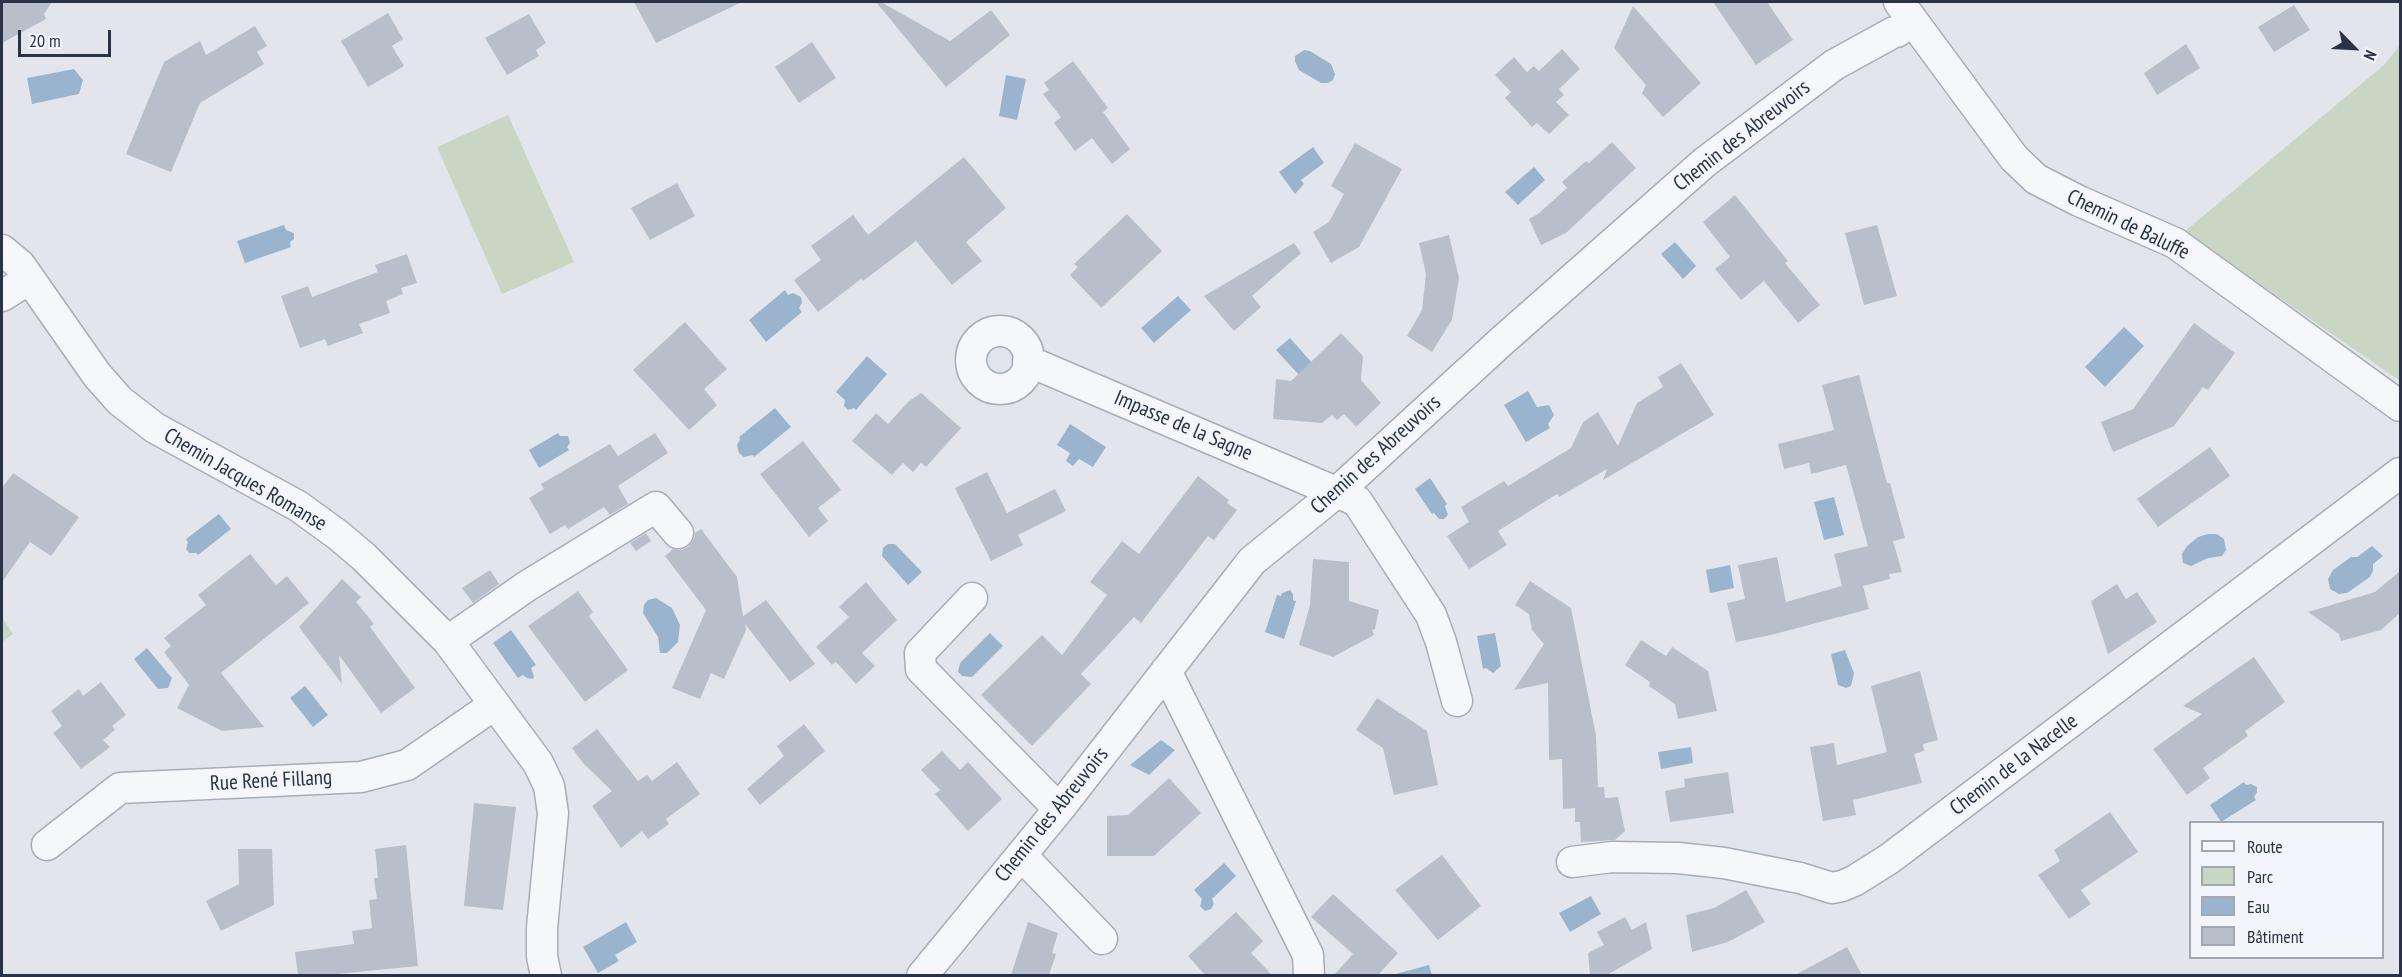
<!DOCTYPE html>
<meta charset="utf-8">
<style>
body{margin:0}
#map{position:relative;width:2402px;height:977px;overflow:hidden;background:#e2e6ec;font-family:"PT Sans Narrow",sans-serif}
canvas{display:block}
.frame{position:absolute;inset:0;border:3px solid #293345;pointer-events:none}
.legend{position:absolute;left:2189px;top:821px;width:195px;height:138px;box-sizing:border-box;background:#f2f5f9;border:2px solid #a2a7b1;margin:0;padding:8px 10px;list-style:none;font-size:18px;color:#293345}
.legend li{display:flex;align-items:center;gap:12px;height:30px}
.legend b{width:30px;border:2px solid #a2a7b1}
.north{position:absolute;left:2324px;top:18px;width:60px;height:60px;-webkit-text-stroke:4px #f2f5f9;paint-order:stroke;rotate:114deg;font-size:16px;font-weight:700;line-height:24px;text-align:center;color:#293345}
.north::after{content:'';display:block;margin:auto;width:21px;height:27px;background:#293345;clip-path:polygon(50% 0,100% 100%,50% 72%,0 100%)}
.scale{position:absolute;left:18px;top:30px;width:93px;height:27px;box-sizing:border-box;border:3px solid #293345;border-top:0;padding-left:8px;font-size:18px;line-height:21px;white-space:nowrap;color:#293345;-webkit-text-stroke:4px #f2f5f9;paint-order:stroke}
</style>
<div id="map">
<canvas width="2402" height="977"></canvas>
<div class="frame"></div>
<ul class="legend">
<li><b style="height:8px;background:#f6f7fa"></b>Route</li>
<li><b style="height:16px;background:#c8d6c3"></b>Parc</li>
<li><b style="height:16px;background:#9bb4ce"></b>Eau</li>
<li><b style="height:16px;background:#b9bfca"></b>Bâtiment</li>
</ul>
<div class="north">N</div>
<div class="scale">20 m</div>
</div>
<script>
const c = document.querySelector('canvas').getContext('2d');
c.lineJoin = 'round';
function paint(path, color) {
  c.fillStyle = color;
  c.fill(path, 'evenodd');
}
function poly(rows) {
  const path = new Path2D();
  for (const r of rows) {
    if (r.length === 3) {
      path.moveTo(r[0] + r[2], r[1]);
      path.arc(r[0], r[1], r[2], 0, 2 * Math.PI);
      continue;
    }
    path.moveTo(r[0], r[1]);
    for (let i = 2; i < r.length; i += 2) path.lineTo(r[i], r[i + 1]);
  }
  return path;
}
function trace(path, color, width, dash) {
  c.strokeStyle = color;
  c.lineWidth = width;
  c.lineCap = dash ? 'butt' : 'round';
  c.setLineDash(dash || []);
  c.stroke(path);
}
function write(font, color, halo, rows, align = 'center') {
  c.font = font + ' "PT Sans Narrow",sans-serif';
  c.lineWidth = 4.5;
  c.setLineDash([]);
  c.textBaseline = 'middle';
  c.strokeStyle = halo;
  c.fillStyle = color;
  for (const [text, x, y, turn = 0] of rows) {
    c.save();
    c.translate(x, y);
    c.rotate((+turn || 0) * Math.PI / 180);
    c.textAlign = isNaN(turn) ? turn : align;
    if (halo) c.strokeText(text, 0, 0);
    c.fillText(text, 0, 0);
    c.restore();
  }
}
const green = poly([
 [2400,45,2400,381,2184,232,2384,65],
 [508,115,574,262,502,294,437,147],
 [2,617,13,634,2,642]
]);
const water = poly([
 [1304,50,1310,51,1331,64,1335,74,1333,80,1328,83,1321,83,1299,70,1295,61,1295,56],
 [74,69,83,80,79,94,32,104,27,78],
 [1006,75,1026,79,1017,120,999,116],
 [1313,147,1324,163,1301,180,1304,184,1295,194,1279,172],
 [1534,167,1545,180,1518,205,1505,192],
 [284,225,286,230,294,233,294,239,290,242,291,247,245,263,237,241],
 [1675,242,1696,266,1683,279,1661,254],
 [785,290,788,295,793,293,801,297,802,303,799,308,802,312,766,342,749,320],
 [1178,296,1191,310,1154,343,1141,328],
 [2124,327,2144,346,2105,387,2085,367],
 [1290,338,1312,363,1299,375,1276,350],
 [867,356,887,374,856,410,854,408,848,410,844,406,845,400,836,392],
 [1528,391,1537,407,1549,405,1554,415,1548,424,1550,428,1526,442,1504,405],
 [775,408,791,427,754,457,753,455,744,457,739,453,737,445,740,439,739,437],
 [1070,424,1106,447,1093,467,1079,459,1073,466,1066,461,1070,453,1057,445],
 [558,433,560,436,568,436,570,443,567,447,569,450,539,468,529,450],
 [1430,478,1447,504,1445,506,1448,515,1444,519,1439,519,1434,513,1432,514,1415,489],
 [1834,497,1844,535,1824,540,1814,502],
 [219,514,231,529,198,555,196,553,189,553,186,549,188,542,186,539],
 [2208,534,2217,534,2224,539,2226,550,2222,556,2208,558,2191,566,2183,563,2182,554,2187,546,2198,537],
 [888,544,895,544,922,572,908,585,882,556,883,548],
 [2372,546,2383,556,2373,564,2373,571,2370,577,2347,593,2339,594,2330,589,2328,579,2333,570,2351,557,2357,557],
 [1730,565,1734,588,1710,593,1706,570],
 [1290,590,1293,594,1293,600,1296,601,1284,639,1265,632,1277,595,1281,596,1282,593],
 [656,598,672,608,680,625,678,642,667,653,660,653,658,637,643,613,644,605,648,600],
 [511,630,536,665,531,668,534,676,533,679,527,678,523,675,518,678,493,643],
 [990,633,1003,646,972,677,962,676,958,672,960,663],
 [1495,633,1501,666,1493,673,1486,668,1483,669,1477,636],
 [147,648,172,678,168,688,158,689,134,659],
 [1845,650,1854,673,1851,686,1846,688,1838,685,1831,654],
 [305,686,328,715,313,727,290,698],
 [1161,740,1175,750,1149,775,1130,765],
 [1691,747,1693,763,1661,769,1658,752],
 [2244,782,2246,785,2251,784,2257,787,2257,792,2254,797,2256,800,2221,822,2210,805],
 [1224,863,1236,876,1212,899,1214,904,1211,909,1205,911,1200,906,1202,899,1194,890],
 [1591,896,1601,914,1570,932,1559,913],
 [626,922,637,942,615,955,619,961,598,973,583,947],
 [1429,965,1432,975,1392,975]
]);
const building = poly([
 [2,2,52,2,44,14,46,19,2,43],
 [634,2,742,2,656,43],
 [876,2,881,2,950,41,991,10,1010,35,946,87],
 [1713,2,1767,2,1793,40,1756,65],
 [2294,5,2310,30,2274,52,2258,27],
 [1633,6,1701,83,1663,117,1642,93,1646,85,1614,48],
 [388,13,403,39,392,46,404,66,368,87,341,41],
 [529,14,546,43,536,50,539,56,507,75,485,38],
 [255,26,267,46,257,52,264,64,200,103,171,172,126,154,164,62,200,41,206,55],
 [812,42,836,78,799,103,775,67],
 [2186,44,2200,68,2157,95,2144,73],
 [1562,49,1580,69,1559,89,1564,95,1556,102,1569,115,1549,134,1537,123,1532,127,1505,98,1511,92,1495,75,1514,57,1527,72,1534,66,1539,71],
 [1073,61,1108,108,1103,112,1130,149,1112,164,1092,138,1075,151,1054,123,1061,117,1043,94,1049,90,1044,83],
 [1612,142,1636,168,1566,233,1541,245,1529,219,1538,214,1567,188,1562,182,1586,161,1589,163],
 [1355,143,1402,169,1359,247,1331,263,1313,232,1329,222,1344,194,1331,186],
 [964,157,1006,208,966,242,982,261,952,285,916,241,863,281,861,279,818,312,794,280,821,260,811,246,853,215,868,235],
 [677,183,695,216,650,240,631,208],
 [1735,195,1788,261,1785,263,1820,305,1798,323,1764,281,1741,300,1715,269,1730,257,1703,222],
 [1127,214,1162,251,1101,308,1070,275,1078,267,1074,264],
 [1877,225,1897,296,1864,305,1845,233],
 [1449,235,1459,278,1452,320,1432,352,1407,336,1422,310,1426,274,1419,243],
 [1294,243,1301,253,1252,296,1261,307,1234,331,1204,296],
 [407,254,417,283,401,288,403,294,386,301,390,313,359,324,363,333,328,346,325,339,300,348,281,296,308,286,312,297,378,272,375,265],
 [685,322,727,369,704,389,717,405,689,430,633,370],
 [2194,323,2235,353,2208,390,2203,387,2174,426,2113,452,2101,422,2133,409],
 [1341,333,1363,356,1361,380,1381,403,1356,427,1344,414,1337,420,1332,415,1322,423,1273,419,1276,379,1291,381],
 [1681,363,1714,415,1603,480,1607,469,1559,497,1557,494,1498,531,1507,545,1469,569,1447,536,1469,522,1461,507,1504,481,1508,486,1571,448,1583,422,1598,412,1618,446,1637,403,1663,387,1658,377],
 [1859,375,1887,483,1890,483,1905,538,1893,541,1902,572,1889,574,1890,579,1863,586,1869,609,1771,635,1736,642,1727,603,1745,599,1738,565,1777,557,1786,602,1842,586,1834,554,1868,546,1846,465,1811,474,1809,463,1784,469,1778,444,1834,430,1822,385],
 [921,393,961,428,926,467,921,463,913,472,903,463,892,475,852,441,876,413,888,424,909,401],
 [655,433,668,453,618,486,628,504,610,515,604,507,568,529,565,525,550,534,529,498,544,489,541,484,610,444,618,456],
 [803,441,841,490,818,508,828,521,809,537,760,474],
 [2210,447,2230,476,2158,527,2137,499],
 [987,472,1007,513,1055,489,1066,511,1018,535,1023,545,991,561,955,488],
 [13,473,79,517,51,556,30,542,2,582,2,488],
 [1198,476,1229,500,1227,503,1237,510,1214,540,1208,536,1141,623,1134,617,1081,674,1091,684,1032,746,981,695,1042,635,1062,655,1107,595,1090,582,1122,541,1139,554],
 [701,529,737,577,743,616,766,600,815,664,790,682,745,624,746,630,724,679,711,673,700,699,672,688,706,610,665,556,673,549,682,550,689,546,694,539,695,533],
 [646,533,651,541,636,551,630,543],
 [250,554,276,585,287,576,309,603,221,673,264,727,222,731,177,708,189,685,164,652,171,646,164,638,206,605,198,595],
 [1313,559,1349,562,1349,601,1379,610,1375,629,1372,630,1374,635,1333,657,1299,645,1310,605],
 [490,570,499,584,473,603,462,588],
 [2400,571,2400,613,2381,630,2341,641,2339,634,2308,612,2375,592],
 [342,579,361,597,356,602,374,624,370,627,415,688,381,713,339,655,342,684,299,627],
 [1530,581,1571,608,1596,736,1598,787,1604,787,1605,798,1618,797,1625,831,1615,840,1581,842,1580,822,1575,822,1575,808,1563,809,1562,759,1549,760,1548,683,1514,690,1544,644,1532,630,1529,614,1515,605],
 [866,582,897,620,862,653,875,666,856,684,836,662,832,665,816,647,849,617,839,607],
 [2117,584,2126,599,2137,592,2157,622,2108,654,2091,601],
 [578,591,593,612,589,616,628,670,585,702,528,626],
 [1641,640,1666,656,1672,647,1708,671,1717,711,1678,719,1675,704,1649,686,1650,682,1625,665],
 [2254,657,2285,702,2245,731,2248,736,2203,768,2210,778,2187,795,2153,749,2202,714,2183,706],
 [1920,671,1938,740,1923,744,1924,751,1914,754,1922,783,1853,800,1856,815,1823,821,1810,747,1834,743,1837,765,1887,752,1871,686],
 [101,682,126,715,112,726,115,730,103,740,110,747,81,769,53,733,62,726,51,711,79,689,83,696],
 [1377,698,1427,731,1438,785,1394,795,1383,748,1356,730],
 [804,724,825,751,760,805,747,789,784,756,777,746],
 [597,729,638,781,647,775,652,781,677,762,700,794,666,819,669,824,648,839,642,831,621,848,592,806,612,791,583,763,572,748],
 [942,751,960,770,968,762,1002,799,968,831,935,794,940,790,921,770],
 [1728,772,1734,813,1670,822,1665,791,1685,787,1684,779],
 [1169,778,1201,813,1154,856,1107,856,1107,816,1128,815],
 [474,803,516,807,503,910,464,906],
 [2110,812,2138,852,2081,890,2091,904,2069,919,2038,875,2060,861,2054,850],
 [406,845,418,966,327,975,298,975,295,952,354,944,352,931,372,928,369,900,377,899,374,878,378,878,375,849],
 [238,849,272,849,274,905,221,931,206,901,239,884],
 [1442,855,1481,906,1438,940,1395,890],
 [1746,890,1765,922,1728,942,1692,952,1686,915,1714,908],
 [1333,894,1398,953,1378,975,1334,975,1353,954,1311,917],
 [1236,912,1263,941,1251,953,1272,975,1205,975,1188,956],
 [1625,917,1632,930,1646,922,1652,949,1607,975,1590,975,1588,953,1604,945,1597,932],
 [1028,922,1058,933,1052,953,1056,954,1049,975,1011,975],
 [1847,947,1862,975,1795,975]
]);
const minor = poly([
 [1899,2,2014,158,2036,179,2079,201,2175,243,2400,406],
 [2,250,20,265,97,375,120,401,155,428,298,506,338,535,364,557,448,641,538,763,549,786,553,813,542,928,542,956,546,976],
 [2,296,29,279],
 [1000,360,29],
 [1028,361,1357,501,1431,615,1441,642,1457,701],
 [972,598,920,653,921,669,1059,809],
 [448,641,527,586,656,507,678,533],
 [1166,671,1308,955,1309,976],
 [47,845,120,788,361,777,407,765,494,705],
 [1021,855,1102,939],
 [1572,862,1612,857,1678,858,1724,863,1800,878,1832,888,1842,886,1854,881,1889,859,2400,473],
 [922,976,1059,809,1252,561,1337,492,1503,340,1705,162,1834,65,1894,32,1897,32,1912,21]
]);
const streetNames = [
 ["Chemin des Abreuvoirs",1742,136,-38],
 ["Chemin de Baluffe",2128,225,26],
 ["Impasse de la Sagne",1183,426,23],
 ["Chemin des Abreuvoirs",1376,455,-42],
 ["Chemin Jacques Romanse",245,480,30],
 ["Chemin de la Nacelle",2014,765,-37],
 ["Rue René Fillang",271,781,-3],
 ["Chemin des Abreuvoirs",1052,815,-51]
];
paint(green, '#c8d6c3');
paint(water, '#9bb4ce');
paint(building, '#b9bfca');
trace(minor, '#a7adb7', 33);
trace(minor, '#f6f7fa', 30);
write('21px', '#293345', '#f2f5f9', streetNames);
</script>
